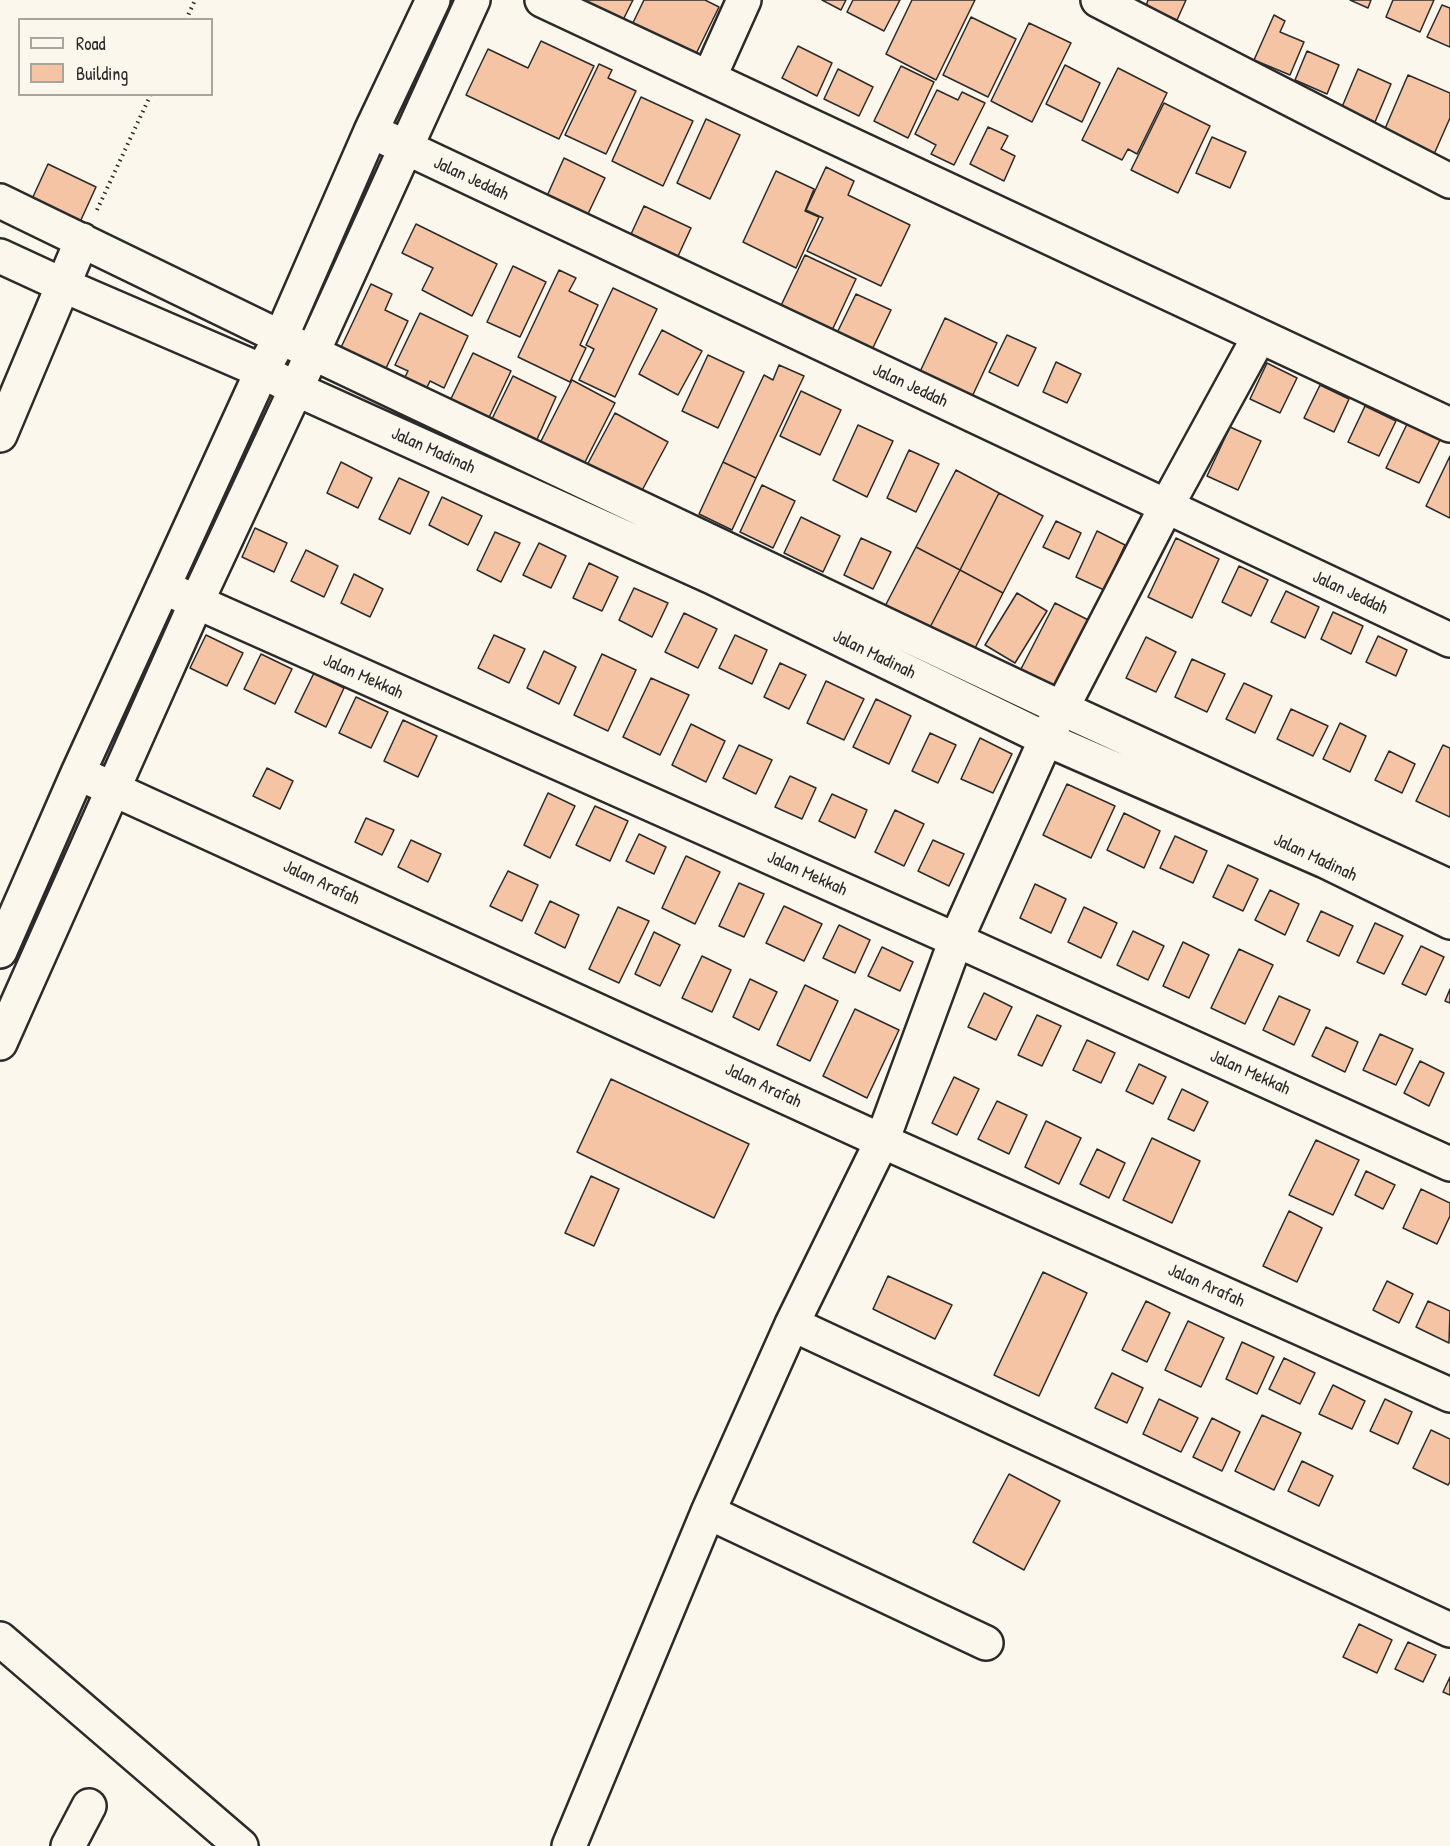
<!DOCTYPE html>
<style>
body{margin:0}
#map{position:relative;width:1450px;height:1846px;overflow:hidden;background:#fbf7ec;font-family:"Patrick Hand",sans-serif}
canvas{display:block}
.legend{position:absolute;left:18px;top:18px;width:195px;height:78px;box-sizing:border-box;background:#fbf7ec;border:2px solid #a8a59f;margin:0;padding:8px 10px;list-style:none;font-size:18px;color:#2b2b2b}
.legend li{display:flex;align-items:center;gap:12px;height:30px}
.legend b{width:30px;border:2px solid #a8a59f}
</style>
<div id="map">
<canvas width="1450" height="1846"></canvas>
<ul class="legend">
<li><b style="height:8px;background:#fbf7ec"></b>Road</li>
<li><b style="height:16px;background:#f4c4a4"></b>Building</li>
</ul>
</div>
<script>
const c = document.querySelector('canvas').getContext('2d');
c.lineJoin = 'round';
function paint(path, color) {
  c.fillStyle = color;
  c.fill(path, 'evenodd');
}
function poly(rows) {
  const path = new Path2D();
  for (const r of rows) {
    path.moveTo(r[0], r[1]);
    for (let i = 2; i < r.length; i += 2) path.lineTo(r[i], r[i + 1]);
  }
  return path;
}
function trace(path, color, width, dash) {
  c.strokeStyle = color;
  c.lineWidth = width;
  c.lineCap = dash ? 'butt' : 'round';
  c.setLineDash(dash || []);
  c.stroke(path);
}
function write(font, color, halo, rows, align = 'center') {
  c.font = font + ' "Patrick Hand",sans-serif';
  c.lineWidth = 4.5;
  c.setLineDash([]);
  c.textBaseline = 'middle';
  c.strokeStyle = halo;
  c.fillStyle = color;
  for (const [text, x, y, turn = 0] of rows) {
    c.save();
    c.translate(x, y);
    c.rotate((+turn || 0) * Math.PI / 180);
    c.textAlign = isNaN(turn) ? turn : align;
    if (halo) c.strokeText(text, 0, 0);
    c.fillText(text, 0, 0);
    c.restore();
  }
}
const building = poly([
 [581,0,633,0,622,22,581,0],
 [644,0,705,0,719,7,692,62,629,31,644,0],
 [822,0,846,0,841,10,822,0],
 [853,0,900,0,884,31,847,12,853,0],
 [912,0,975,0,936,80,886,54,912,0],
 [1148,0,1186,0,1177,20,1146,6,1148,0],
 [1350,0,1371,0,1368,8,1350,0],
 [1393,0,1434,0,1420,32,1386,17,1393,0],
 [1442,5,1450,8,1450,47,1427,37,1442,5],
 [1274,15,1285,21,1280,32,1304,42,1290,75,1254,60,1274,15],
 [971,17,1016,39,988,97,943,75,971,17],
 [1029,23,1071,43,1032,122,991,101,1029,23],
 [541,41,594,66,559,139,466,95,488,49,528,68,541,41],
 [798,46,832,63,817,96,782,78,798,46],
 [1307,51,1339,65,1327,94,1295,80,1307,51],
 [599,64,612,70,608,78,636,91,606,154,565,135,599,64],
 [1065,65,1100,83,1082,122,1046,104,1065,65],
 [901,66,934,82,908,138,874,121,901,66],
 [1118,68,1167,93,1137,154,1128,149,1122,160,1082,140,1118,68],
 [838,69,873,87,859,116,824,99,838,69],
 [1358,69,1391,84,1375,122,1342,107,1358,69],
 [1408,75,1450,93,1450,118,1431,161,1381,138,1408,75],
 [937,90,958,100,962,92,985,103,954,165,931,154,936,145,915,134,937,90],
 [641,97,693,121,663,186,612,161,641,97],
 [1164,103,1210,126,1178,193,1131,170,1164,103],
 [706,119,740,135,710,199,677,183,706,119],
 [988,127,1008,136,1001,149,1015,156,1004,181,970,164,988,127],
 [1212,137,1246,152,1230,188,1196,173,1212,137],
 [564,158,605,178,587,216,547,196,564,158],
 [48,164,96,187,80,222,32,199,48,164],
 [826,167,854,181,848,195,910,225,881,286,807,251,823,218,806,210,826,167],
 [776,171,814,189,805,211,819,217,796,268,743,242,776,171],
 [644,206,691,228,673,267,626,245,644,206],
 [416,224,497,264,472,316,422,290,433,268,402,253,416,224],
 [805,255,856,279,828,339,777,314,805,255],
 [513,266,546,282,520,337,487,322,513,266],
 [559,270,576,278,569,291,598,305,580,345,586,348,570,382,518,357,559,270],
 [371,284,392,294,385,310,408,321,381,379,336,358,371,284],
 [613,288,657,309,615,397,579,380,594,349,586,345,613,288],
 [856,294,891,310,869,356,834,339,856,294],
 [420,313,468,336,444,388,430,381,423,396,401,385,408,371,395,365,420,313],
 [945,318,997,343,970,401,918,376,945,318],
 [662,330,702,351,678,395,639,374,662,330],
 [1007,335,1036,348,1018,386,989,372,1007,335],
 [473,353,511,371,485,426,447,407,473,353],
 [708,355,744,372,718,428,682,411,708,355],
 [1056,362,1081,374,1067,403,1043,392,1056,362],
 [1267,363,1297,378,1280,413,1250,399,1267,363],
 [779,365,804,376,756,478,723,462,764,375,773,380,779,365],
 [513,376,556,397,534,446,489,425,513,376],
 [572,380,615,403,582,468,539,445,572,380],
 [1320,385,1349,399,1334,432,1304,418,1320,385],
 [801,391,841,410,820,455,780,436,801,391],
 [1365,406,1396,421,1379,456,1348,442,1365,406],
 [615,413,668,442,639,496,586,467,615,413],
 [1408,422,1441,438,1419,483,1386,468,1408,422],
 [858,425,893,441,867,497,833,480,858,425],
 [1230,427,1261,441,1238,490,1207,476,1230,427],
 [909,450,939,464,916,512,887,498,909,450],
 [1450,456,1450,518,1426,506,1450,456],
 [341,462,372,478,358,508,327,493,341,462],
 [723,462,756,478,732,530,699,514,723,462],
 [956,470,999,493,960,570,916,547,956,470],
 [399,478,429,492,410,534,379,519,399,478],
 [762,485,795,501,773,548,740,532,762,485],
 [999,493,1043,516,1003,593,960,570,999,493],
 [442,497,482,516,468,545,429,525,442,497],
 [801,517,840,536,823,572,784,553,801,517],
 [1056,521,1081,533,1069,559,1043,547,1056,521],
 [255,528,287,543,274,572,242,557,255,528],
 [1097,531,1125,545,1104,590,1076,577,1097,531],
 [495,532,520,543,501,582,477,570,495,532],
 [861,538,891,552,873,589,844,575,861,538],
 [1176,538,1219,559,1192,618,1148,597,1176,538],
 [539,543,566,556,551,588,523,575,539,543],
 [916,547,960,570,927,633,883,610,916,547],
 [306,550,338,566,324,597,291,581,306,550],
 [589,563,618,577,602,611,573,598,589,563],
 [1239,566,1268,580,1251,616,1222,602,1239,566],
 [960,570,1003,593,971,656,927,633,960,570],
 [354,574,383,589,370,617,341,603,354,574],
 [634,588,668,603,652,637,619,620,634,588],
 [1286,591,1319,607,1305,638,1271,622,1286,591],
 [1017,593,1047,611,1015,663,985,645,1017,593],
 [1055,603,1100,626,1065,692,1021,669,1055,603],
 [1333,612,1363,626,1351,654,1321,639,1333,612],
 [684,613,717,629,698,668,665,652,684,613],
 [206,635,243,653,227,686,190,668,206,635],
 [494,635,525,649,509,683,478,668,494,635],
 [735,635,767,650,752,684,719,668,735,635],
 [1378,636,1407,650,1396,676,1366,662,1378,636],
 [1146,637,1176,652,1156,692,1126,678,1146,637],
 [544,651,576,667,559,704,527,688,544,651],
 [261,654,292,669,275,704,244,689,261,654],
 [602,654,636,670,608,731,574,715,602,654],
 [1192,659,1225,674,1207,712,1175,697,1192,659],
 [780,663,806,675,789,709,764,697,780,663],
 [314,673,344,688,326,727,295,712,314,673],
 [651,678,689,695,660,755,623,737,651,678],
 [826,681,864,699,844,740,807,723,826,681],
 [1244,683,1272,696,1255,733,1226,719,1244,683],
 [356,697,388,712,371,748,339,733,356,697],
 [876,699,911,716,889,764,853,747,876,699],
 [1291,709,1328,726,1313,756,1277,739,1291,709],
 [403,720,437,736,418,777,384,761,403,720],
 [1340,723,1366,736,1350,772,1323,759,1340,723],
 [691,724,725,741,706,782,672,765,691,724],
 [930,733,956,745,938,783,912,771,930,733],
 [980,738,1012,754,993,793,961,779,980,738],
 [739,745,772,760,756,794,723,778,739,745],
 [1443,745,1450,748,1450,817,1416,801,1443,745],
 [1389,751,1415,764,1402,793,1375,780,1389,751],
 [267,768,293,781,280,809,253,796,267,768],
 [790,776,816,788,802,819,775,807,790,776],
 [1067,784,1115,806,1091,858,1043,835,1067,784],
 [548,793,575,806,550,858,524,845,548,793],
 [832,794,867,810,855,838,819,821,832,794],
 [595,806,628,821,610,861,576,845,595,806],
 [895,810,924,824,904,866,875,852,895,810],
 [1124,813,1160,831,1144,868,1107,850,1124,813],
 [366,818,394,830,382,855,355,842,366,818],
 [639,834,666,847,654,874,626,861,639,834],
 [1175,836,1207,851,1193,883,1160,868,1175,836],
 [411,840,441,854,428,882,398,867,411,840],
 [933,840,964,854,949,886,918,871,933,840],
 [686,856,720,872,695,924,662,908,686,856],
 [1228,865,1258,879,1243,911,1213,897,1228,865],
 [508,871,538,885,522,921,490,906,508,871],
 [739,883,764,894,744,937,719,926,739,883],
 [1035,884,1066,899,1051,933,1020,918,1035,884],
 [1270,890,1299,904,1285,935,1255,920,1270,890],
 [550,901,579,915,565,948,535,933,550,901],
 [784,906,822,924,804,961,766,943,784,906],
 [618,907,649,921,619,983,589,969,618,907],
 [1084,907,1117,923,1101,958,1068,942,1084,907],
 [1321,911,1353,926,1339,956,1307,941,1321,911],
 [1375,923,1403,936,1384,974,1357,962,1375,923],
 [839,925,870,940,855,973,823,958,839,925],
 [1133,931,1164,946,1148,980,1117,965,1133,931],
 [654,932,680,945,660,986,635,974,654,932],
 [1183,942,1209,955,1189,998,1163,986,1183,942],
 [1421,946,1444,957,1426,995,1402,984,1421,946],
 [882,947,913,962,900,991,868,976,882,947],
 [1239,949,1273,965,1245,1024,1211,1008,1239,949],
 [702,956,731,970,712,1012,682,998,702,956],
 [750,979,777,992,759,1030,733,1017,750,979],
 [805,985,838,1001,810,1061,777,1045,805,985],
 [1450,989,1450,1003,1445,1001,1450,989],
 [984,993,1012,1007,996,1040,968,1027,984,993],
 [1279,996,1310,1010,1294,1045,1263,1030,1279,996],
 [855,1009,899,1030,867,1098,823,1076,855,1009],
 [1037,1015,1061,1026,1042,1066,1018,1055,1037,1015],
 [1326,1027,1358,1042,1345,1072,1312,1056,1326,1027],
 [1380,1034,1413,1049,1396,1085,1363,1070,1380,1034],
 [1087,1040,1115,1053,1101,1083,1073,1070,1087,1040],
 [1420,1061,1444,1073,1429,1106,1404,1093,1420,1061],
 [1139,1064,1166,1077,1153,1104,1126,1091,1139,1064],
 [954,1077,979,1089,957,1135,932,1123,954,1077],
 [611,1079,749,1144,714,1218,577,1152,611,1079],
 [1182,1089,1208,1102,1194,1131,1168,1119,1182,1089],
 [997,1101,1027,1115,1009,1154,978,1139,997,1101],
 [1046,1121,1081,1138,1059,1184,1025,1167,1046,1121],
 [1152,1138,1200,1161,1172,1223,1123,1200,1152,1138],
 [1316,1140,1359,1160,1333,1215,1289,1195,1316,1140],
 [1097,1149,1125,1163,1109,1198,1080,1184,1097,1149],
 [1366,1171,1395,1185,1383,1209,1355,1195,1366,1171],
 [591,1176,619,1189,594,1246,565,1233,591,1176],
 [1421,1189,1450,1203,1450,1216,1437,1244,1403,1228,1421,1189],
 [1289,1211,1322,1228,1297,1282,1263,1266,1289,1211],
 [1043,1272,1087,1293,1039,1396,994,1375,1043,1272],
 [888,1276,952,1305,935,1339,873,1309,888,1276],
 [1387,1281,1413,1294,1399,1323,1373,1310,1387,1281],
 [1146,1301,1170,1313,1147,1362,1122,1350,1146,1301],
 [1428,1301,1450,1311,1449,1343,1416,1327,1428,1301],
 [1188,1321,1224,1338,1201,1387,1165,1370,1188,1321],
 [1242,1342,1274,1357,1257,1394,1226,1379,1242,1342],
 [1284,1358,1315,1373,1300,1404,1269,1389,1284,1358],
 [1112,1373,1143,1388,1127,1423,1095,1408,1112,1373],
 [1333,1385,1365,1401,1352,1429,1319,1414,1333,1385],
 [1159,1399,1198,1418,1181,1452,1143,1434,1159,1399],
 [1385,1399,1412,1412,1398,1444,1370,1431,1385,1399],
 [1262,1415,1301,1433,1274,1490,1235,1471,1262,1415],
 [1212,1418,1240,1432,1222,1471,1193,1457,1212,1418],
 [1431,1430,1450,1439,1450,1482,1448,1485,1413,1468,1431,1430],
 [1302,1461,1333,1476,1319,1506,1288,1491,1302,1461],
 [1009,1474,1060,1501,1024,1570,973,1542,1009,1474],
 [1359,1624,1392,1640,1377,1673,1343,1657,1359,1624],
 [1408,1642,1436,1655,1423,1682,1395,1669,1408,1642],
 [1450,1677,1450,1695,1443,1692,1450,1677]
]);
const path = poly([
 [186,20,195,0],
 [97,210,151,94]
]);
const minor = poly([
 [542,0,1450,425],
 [1098,0,1450,181],
 [709,78,744,0],
 [371,131,1450,640],
 [0,201,313,353,1061,708,1450,887],
 [0,256,65,286,262,371,296,389,712,577,1046,739,1325,861,1450,922],
 [0,435,82,240],
 [163,587,956,940,1450,1164],
 [78,773,882,1141,1450,1395],
 [0,951,78,773,262,371,281,337,371,131,433,0],
 [0,1043,196,603,296,389,473,0],
 [792,1324,1450,1630],
 [708,1512,986,1643],
 [0,1639,241,1846],
 [68,1846,89,1806],
 [569,1846,708,1512,792,1324,882,1141,956,940,1046,739,1166,507,1259,337]
]);
const streetNames = [
 ["Jalan Jeddah",471,179,25],
 ["Jalan Jeddah",910,386,25],
 ["Jalan Madinah",433,451,24],
 ["Jalan Jeddah",1350,593,25],
 ["Jalan Madinah",874,655,26],
 ["Jalan Mekkah",363,677,24],
 ["Jalan Madinah",1315,858,25],
 ["Jalan Mekkah",807,874,24],
 ["Jalan Arafah",321,883,25],
 ["Jalan Mekkah",1250,1073,24],
 ["Jalan Arafah",763,1086,25],
 ["Jalan Arafah",1206,1286,24]
];
paint(building, '#f4c4a4');
trace(building, '#2b2b2b', 1.5);
trace(minor, '#2b2b2b', 38);
trace(path, '#2b2b2b', 4, [1.5, 4.5]);
trace(minor, '#fbf7ec', 33);
write('18px', '#2b2b2b', '#fbf7ec', streetNames);
</script>
